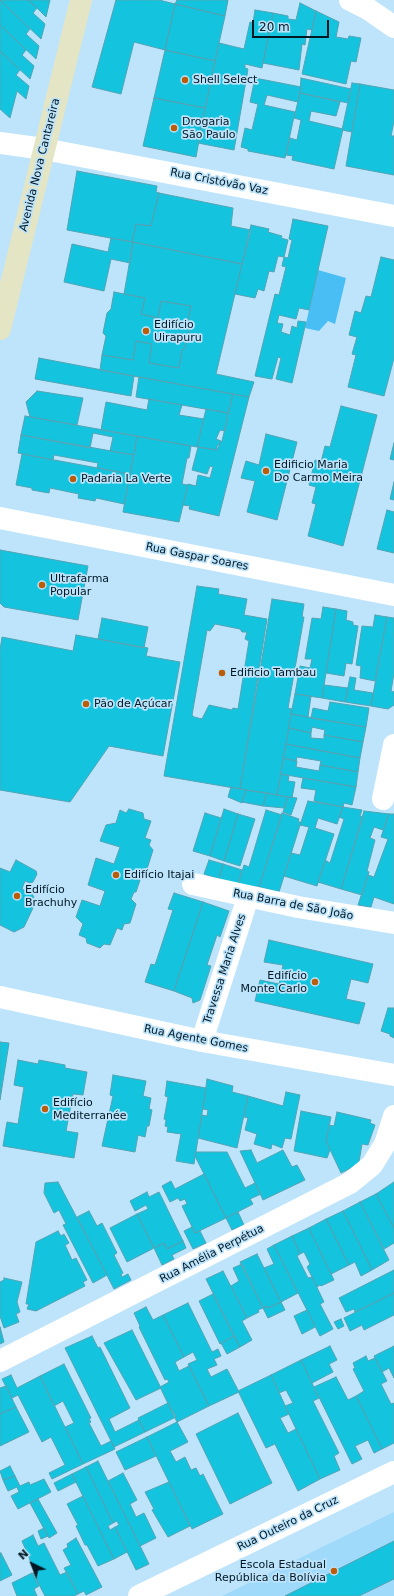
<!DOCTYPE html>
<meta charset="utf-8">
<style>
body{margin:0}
#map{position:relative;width:394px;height:1596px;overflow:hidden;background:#bde4fa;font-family:"DejaVu Sans",sans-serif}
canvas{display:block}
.north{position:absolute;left:12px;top:1544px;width:40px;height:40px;-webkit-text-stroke:3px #bde4fa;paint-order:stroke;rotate:317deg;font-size:11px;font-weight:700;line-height:16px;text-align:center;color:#001724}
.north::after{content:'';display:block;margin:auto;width:14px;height:18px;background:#001724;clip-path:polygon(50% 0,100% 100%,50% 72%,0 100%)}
.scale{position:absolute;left:252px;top:20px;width:77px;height:18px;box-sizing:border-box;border:2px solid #001724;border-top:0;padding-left:5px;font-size:12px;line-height:14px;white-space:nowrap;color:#001724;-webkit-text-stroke:3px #bde4fa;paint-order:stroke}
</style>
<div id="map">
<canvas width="394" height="1596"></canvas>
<div class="north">N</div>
<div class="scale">20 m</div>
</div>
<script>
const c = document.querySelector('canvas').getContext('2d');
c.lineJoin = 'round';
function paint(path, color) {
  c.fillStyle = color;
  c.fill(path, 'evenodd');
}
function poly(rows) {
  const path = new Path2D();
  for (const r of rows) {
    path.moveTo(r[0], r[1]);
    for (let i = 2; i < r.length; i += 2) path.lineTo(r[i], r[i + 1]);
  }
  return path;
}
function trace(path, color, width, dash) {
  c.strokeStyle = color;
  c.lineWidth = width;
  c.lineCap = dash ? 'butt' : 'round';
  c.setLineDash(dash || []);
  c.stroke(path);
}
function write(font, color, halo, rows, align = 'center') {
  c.font = font + ' "DejaVu Sans",sans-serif';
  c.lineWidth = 3.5;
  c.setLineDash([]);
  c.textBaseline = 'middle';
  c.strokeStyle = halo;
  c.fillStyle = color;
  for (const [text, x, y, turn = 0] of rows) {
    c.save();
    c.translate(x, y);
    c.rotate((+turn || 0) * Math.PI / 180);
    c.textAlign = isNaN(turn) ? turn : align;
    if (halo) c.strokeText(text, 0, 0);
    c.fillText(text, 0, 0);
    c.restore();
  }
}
const built = poly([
 [394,1512,394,1596,222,1596]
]);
const water = poly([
 [318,270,346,278,335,324,328,321,319,331,305,328]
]);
const building = poly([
 [0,0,30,29,26,34,39,46,36,59,0,25,0,0],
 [0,0,28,0,37,8,33,13,45,24,41,39,0,0],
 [28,0,50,0,46,17,37,8,28,0],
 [116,0,159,0,175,4,165,50,134,42,121,94,92,87,116,0],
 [177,0,228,0,225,16,175,4,177,0],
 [300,3,316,11,312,30,307,29,305,45,302,44,299,70,263,63,273,13,288,16,288,19,296,20,300,3],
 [175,4,225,16,215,61,165,50,175,4],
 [255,10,273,13,262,68,245,64,245,68,248,69,234,150,198,143,219,43,244,49,250,22,253,23,255,10],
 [316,11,339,22,336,37,348,39,349,36,361,38,356,62,351,61,346,84,302,74,316,11],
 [0,25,26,50,22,55,34,66,30,79,0,51,0,25],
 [165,50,215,61,205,108,154,98,165,50],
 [0,51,20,70,16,75,29,86,26,99,17,91,10,118,0,109,0,51],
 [255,78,301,87,298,102,267,95,264,105,295,112,285,158,248,151,248,149,241,147,245,128,252,130,258,104,250,102,255,78],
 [301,78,351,89,348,103,300,93,301,78],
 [352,83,360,84,352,132,342,130,352,83],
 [360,84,394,90,394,121,391,136,394,136,394,175,346,166,360,84],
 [300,93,340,102,336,116,311,111,309,121,343,129,334,169,292,160,293,156,286,155,290,138,297,140,301,120,294,118,300,93],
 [154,98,205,108,196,157,143,146,154,98],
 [77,171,157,186,156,192,159,193,151,226,136,224,132,242,67,230,77,171],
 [159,193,233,208,231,226,251,230,242,264,132,242,136,224,151,226,159,193],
 [293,219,328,226,309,310,299,308,296,319,279,315,277,323,283,324,281,332,290,335,292,326,297,328,298,321,306,322,292,383,276,379,281,358,278,357,272,379,255,376,275,294,279,295,286,267,282,266,284,257,288,258,292,240,289,239,293,219],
 [251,225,269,229,268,232,282,236,281,238,288,240,284,257,278,256,274,272,269,271,264,291,258,289,255,298,235,294,251,225],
 [111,238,133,242,130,263,111,259,104,291,64,282,72,244,108,252,111,238],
 [133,242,242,264,216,374,254,382,249,397,100,370,102,355,133,360,136,341,152,344,149,363,179,368,182,350,185,348,189,329,187,324,191,306,161,301,158,318,141,314,145,298,124,294,133,242],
 [381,257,394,260,394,358,384,396,348,387,356,355,352,354,357,337,349,335,355,311,361,313,366,296,371,297,381,257],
 [114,292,145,298,141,314,158,318,161,301,191,306,187,324,189,329,185,348,182,350,179,368,149,363,152,344,136,341,133,360,102,355,106,336,103,333,107,313,111,309,114,292],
 [39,358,134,376,131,396,35,379,39,358],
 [139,377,233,394,228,413,136,397,139,377],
 [37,391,83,398,77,425,30,417,26,402,37,391],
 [233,394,249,397,219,516,189,509,190,506,183,505,188,484,196,486,198,475,210,478,213,467,210,466,207,474,192,470,198,447,217,450,217,446,222,441,233,394],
 [149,399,182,405,179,415,204,419,197,447,101,430,106,402,147,410,149,399],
 [341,406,377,415,343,546,308,536,316,504,312,503,316,487,309,485,315,460,321,462,325,446,330,447,341,406],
 [206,409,228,413,225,431,220,430,216,439,221,441,217,450,197,447,206,409],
 [25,416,137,436,134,455,110,451,113,437,93,433,90,448,21,435,25,416],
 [266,434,297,442,277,520,247,512,255,481,241,478,246,461,259,465,266,434],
 [21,435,134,455,130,474,97,468,98,463,54,455,53,460,18,453,21,435],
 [137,436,191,446,189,458,187,458,182,484,188,485,179,522,123,512,137,436],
 [394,443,394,460,390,459,394,443],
 [22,454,130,474,124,504,96,498,95,501,78,498,79,494,50,488,49,493,32,490,32,488,16,485,22,454],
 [394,482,394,500,390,499,394,482],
 [387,510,394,512,394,553,377,549,387,510],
 [0,550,88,566,78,620,4,607,0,603,0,550],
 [197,586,219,589,218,594,247,599,244,615,267,619,240,789,164,776,197,586],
 [272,599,304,604,302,617,304,617,288,708,292,709,277,795,240,789,272,599],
 [323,607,336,609,322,698,295,694,300,666,310,668,312,659,305,659,312,618,321,619,323,607],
 [336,609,347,611,346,620,353,622,353,625,358,626,352,664,346,663,344,676,326,673,336,609],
 [375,615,387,617,375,681,360,678,361,666,356,665,362,626,373,627,375,615],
 [387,617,394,618,394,673,391,691,394,692,394,705,388,709,371,706,387,617],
 [102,618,148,627,144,648,98,639,102,618],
 [215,624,240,629,242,632,247,632,245,639,249,641,238,709,233,708,232,710,209,705,202,719,194,717,192,715,207,630,210,631,215,624],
 [76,635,148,648,146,656,180,662,163,756,109,746,70,802,0,790,0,650,2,637,73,651,76,635],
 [350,677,356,678,354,690,373,693,371,706,345,702,350,677],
 [324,685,348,688,345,702,322,698,324,685],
 [295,694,311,696,308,717,291,714,295,694],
 [330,702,369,708,366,727,311,718,313,708,328,711,330,702],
 [291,714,366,727,363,742,324,735,325,730,312,727,311,733,289,728,291,714],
 [289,728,311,733,311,738,324,739,324,735,363,742,360,758,286,744,289,728],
 [286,744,360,758,358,772,320,765,321,761,297,757,296,761,283,758,286,744],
 [283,758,297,761,296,767,319,771,320,765,358,772,356,787,281,774,283,758],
 [281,774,289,776,288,781,295,782,292,798,277,795,281,774],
 [303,778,356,787,352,805,344,803,343,807,314,801,316,790,301,788,303,778],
 [231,787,246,790,242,803,228,797,231,787],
 [246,790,267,793,263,806,242,802,246,790],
 [267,793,288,797,284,808,263,806,267,793],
 [288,797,297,798,291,815,283,812,288,797],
 [308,801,343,807,337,824,318,818,315,828,334,834,317,886,284,876,291,853,300,855,309,827,300,825,308,801],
 [343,807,362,810,360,816,363,817,341,889,318,882,325,860,330,863,344,819,339,817,343,807],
 [129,809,143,813,144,819,151,821,145,838,151,840,149,845,153,850,147,869,142,870,138,879,140,880,136,892,134,892,131,899,136,904,130,923,124,924,122,930,117,928,110,945,104,944,100,948,87,943,86,938,79,935,83,924,76,917,82,900,100,906,105,891,88,885,96,858,114,864,120,847,100,841,106,825,116,823,120,810,126,813,129,809],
 [224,809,238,814,224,861,210,856,224,809],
 [266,810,282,815,259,887,238,885,244,865,249,867,266,810],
 [364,811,389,814,383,830,374,827,370,838,375,840,367,871,369,872,362,895,341,889,364,811],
 [205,813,221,818,210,856,193,851,205,813],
 [282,813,299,819,298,822,301,822,279,892,259,887,282,813],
 [238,814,255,819,240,866,224,861,238,814],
 [389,814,394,814,394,904,374,897,371,907,358,905,368,875,374,877,388,839,381,837,389,814],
 [16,860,36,871,37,874,33,882,30,883,25,881,22,889,32,894,34,897,29,906,33,908,24,927,14,932,0,925,0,868,10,872,16,860],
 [209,860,223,864,219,879,204,874,209,860],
 [223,864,242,870,238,884,219,879,223,864],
 [174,893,203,902,174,991,145,982,151,964,155,965,173,910,168,909,174,893],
 [203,902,229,911,220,937,217,935,207,965,211,966,200,1000,193,1003,192,998,174,991,203,902],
 [269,940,373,964,368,983,351,979,346,999,365,1003,359,1024,255,1001,260,980,279,984,283,965,264,962,269,940],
 [388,1008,394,1008,394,1038,390,1036,390,1034,381,1031,388,1008],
 [0,1042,9,1043,0,1100,0,1042],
 [18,1060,38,1064,39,1060,65,1065,65,1068,87,1072,83,1095,73,1094,66,1131,78,1133,74,1158,3,1146,7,1122,18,1124,24,1087,14,1085,18,1060],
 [113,1075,146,1081,143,1096,151,1098,149,1109,152,1110,149,1126,147,1126,145,1137,138,1135,135,1152,102,1146,113,1096,110,1095,113,1075],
 [207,1079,233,1086,232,1092,248,1096,237,1148,198,1138,202,1115,207,1116,208,1110,203,1109,207,1079],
 [167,1081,206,1088,194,1164,176,1161,181,1134,167,1132,168,1127,165,1126,166,1120,164,1119,168,1097,165,1096,167,1081],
 [286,1092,300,1095,291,1139,285,1138,282,1148,272,1144,271,1149,254,1144,257,1134,245,1130,248,1118,244,1117,248,1096,283,1106,286,1092],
 [301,1111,331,1117,326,1141,330,1150,327,1158,294,1151,301,1111],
 [337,1112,371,1120,370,1123,375,1125,368,1145,362,1144,358,1168,353,1167,341,1173,326,1141,329,1125,334,1126,337,1112],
 [251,1150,257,1163,283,1150,292,1167,297,1165,305,1180,263,1200,240,1151,251,1150],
 [196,1152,227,1152,245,1188,255,1183,261,1194,250,1199,253,1204,226,1218,195,1156,196,1152],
 [204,1174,226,1218,195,1233,182,1206,187,1204,185,1199,180,1201,178,1198,170,1202,162,1186,171,1181,175,1189,204,1174],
 [58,1182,107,1275,93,1283,63,1225,66,1224,59,1210,54,1213,44,1193,45,1183,58,1182],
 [394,1182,394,1228,376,1194,394,1182],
 [147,1192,149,1197,159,1192,183,1241,167,1249,164,1243,154,1248,137,1214,148,1209,146,1205,135,1211,130,1201,147,1192],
 [376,1194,394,1228,394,1243,384,1249,360,1202,376,1194],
 [360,1202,389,1260,372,1270,343,1211,360,1202],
 [89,1211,97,1226,102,1223,117,1253,114,1255,123,1273,121,1274,122,1277,128,1274,131,1280,114,1289,77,1217,89,1211],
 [343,1211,372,1270,361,1276,355,1262,349,1265,326,1219,343,1211],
 [238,1212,244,1225,232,1230,226,1218,238,1212],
 [137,1214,154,1248,127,1262,110,1228,137,1214],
 [326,1219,349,1265,331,1274,309,1228,326,1219],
 [192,1227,195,1233,200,1231,206,1243,193,1249,184,1231,192,1227],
 [309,1228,334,1280,321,1286,320,1285,317,1287,307,1267,310,1264,304,1252,300,1254,292,1236,309,1228],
 [58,1231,61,1236,64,1234,69,1243,65,1245,72,1260,76,1258,87,1280,83,1282,85,1286,36,1311,27,1309,29,1304,26,1304,36,1242,58,1231],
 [292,1236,300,1254,297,1256,308,1278,312,1277,324,1302,320,1304,333,1329,320,1336,274,1245,292,1236],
 [183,1241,186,1248,172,1255,174,1259,162,1265,154,1248,164,1243,167,1249,183,1241],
 [274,1245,298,1293,281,1302,264,1268,274,1264,267,1249,274,1245],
 [257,1254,281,1302,268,1308,267,1306,263,1308,240,1262,257,1254],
 [242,1264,263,1308,258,1310,259,1312,247,1318,231,1286,239,1281,233,1268,242,1264],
 [394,1270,394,1293,355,1312,354,1309,346,1312,339,1298,394,1270],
 [223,1271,247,1318,242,1321,252,1340,240,1347,206,1279,223,1271],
 [4,1278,22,1282,17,1302,20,1312,16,1314,19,1322,4,1328,0,1316,0,1282,4,1280,4,1278],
 [394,1293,394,1315,364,1330,362,1325,350,1331,344,1318,394,1293],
 [213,1294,234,1336,220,1344,199,1301,213,1294],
 [281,1302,285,1310,268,1318,263,1308,267,1306,268,1308,281,1302],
 [188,1303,212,1352,218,1349,221,1356,214,1359,217,1365,207,1369,211,1377,227,1369,239,1392,209,1406,188,1364,197,1360,193,1352,184,1357,163,1315,188,1303],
 [146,1307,153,1320,163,1315,184,1357,175,1362,179,1371,189,1366,209,1406,177,1422,160,1387,169,1382,167,1379,165,1380,139,1327,140,1326,134,1313,146,1307],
 [307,1310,315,1327,302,1334,294,1316,307,1310],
 [341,1319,344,1326,338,1329,334,1322,341,1319],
 [0,1327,4,1342,0,1344,0,1327],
 [132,1330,161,1388,136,1400,104,1343,132,1330],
 [92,1336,98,1348,100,1347,130,1408,109,1419,115,1432,139,1420,145,1432,114,1447,65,1348,92,1336],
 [234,1336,240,1347,227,1354,221,1343,234,1336],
 [330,1346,337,1360,329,1364,333,1372,312,1383,301,1360,330,1346],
 [394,1346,394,1378,389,1368,382,1372,374,1356,394,1346],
 [366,1356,368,1361,375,1358,387,1381,381,1384,391,1404,394,1403,394,1443,382,1449,356,1396,364,1391,353,1369,355,1368,353,1363,366,1356],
 [301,1360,319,1398,313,1401,339,1453,334,1456,340,1470,320,1479,285,1406,293,1403,286,1390,279,1393,271,1375,301,1360],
 [64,1364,91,1418,89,1419,91,1422,89,1423,101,1446,111,1441,115,1449,83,1464,65,1427,74,1423,63,1401,54,1406,40,1376,64,1364],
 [11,1375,17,1388,40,1376,83,1464,52,1479,49,1473,65,1465,51,1437,42,1442,18,1395,12,1398,2,1379,11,1375],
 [271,1375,289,1414,280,1418,288,1433,296,1429,320,1479,298,1491,275,1444,266,1448,238,1391,271,1375],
 [336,1377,348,1400,356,1396,382,1449,374,1453,368,1440,355,1446,362,1459,352,1464,314,1387,336,1377],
 [6,1386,16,1407,0,1414,0,1388,6,1386],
 [168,1403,176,1417,145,1432,138,1418,168,1403],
 [16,1407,29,1432,0,1446,0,1414,16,1407],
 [238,1413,272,1483,230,1504,196,1434,238,1413],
 [177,1422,188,1442,170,1451,176,1462,185,1457,191,1470,196,1468,200,1476,203,1474,223,1514,192,1529,147,1437,177,1422],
 [147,1437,156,1456,125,1470,116,1452,147,1437],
 [98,1461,149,1564,136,1570,115,1527,119,1525,117,1521,113,1523,86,1467,98,1461],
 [10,1466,15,1476,3,1480,0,1471,10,1466],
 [86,1467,113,1523,108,1526,110,1530,115,1527,127,1552,114,1559,72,1474,86,1467],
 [123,1473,137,1500,130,1504,136,1517,144,1513,156,1538,140,1546,108,1481,123,1473],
 [72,1474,76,1482,58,1491,54,1483,72,1474],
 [15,1476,20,1486,29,1482,30,1485,44,1479,51,1492,18,1509,11,1496,19,1492,17,1487,8,1491,3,1480,15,1476],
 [169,1482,190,1526,168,1537,152,1510,154,1509,145,1492,169,1482],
 [83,1496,114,1559,98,1566,87,1545,85,1545,76,1526,78,1525,67,1504,83,1496],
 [38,1499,57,1533,49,1538,30,1503,38,1499],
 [44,1528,48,1536,41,1539,38,1531,44,1528],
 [33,1535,38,1546,44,1543,60,1575,67,1572,78,1594,74,1596,45,1596,33,1573,35,1572,22,1541,33,1535],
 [76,1538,102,1587,86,1595,84,1591,78,1594,64,1568,71,1565,63,1550,68,1547,67,1544,76,1538],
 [394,1541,394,1579,359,1596,285,1596,394,1541],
 [1,1553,12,1575,0,1581,0,1553,1,1553],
 [32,1573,39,1586,34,1589,37,1596,17,1596,12,1583,32,1573]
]);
const street = poly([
 [350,0,368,9,394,27],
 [0,143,44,149,394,216],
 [0,518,394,595],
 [383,799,394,745],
 [193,884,298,907,394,923],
 [0,997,202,1041,394,1075],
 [202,1041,248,897],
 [0,1361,350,1183,372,1165,385,1144,394,1116],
 [139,1596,394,1472]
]);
const secondary = poly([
 [0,329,81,0]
]);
const markers = [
 [185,80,4,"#ba5d0b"],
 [174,128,4,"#ba5d0b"],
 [146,331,4,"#ba5d0b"],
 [266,471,4,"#ba5d0b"],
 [73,479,4,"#ba5d0b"],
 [42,585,4,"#ba5d0b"],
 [222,673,4,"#ba5d0b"],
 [86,704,4,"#ba5d0b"],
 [116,875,4,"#ba5d0b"],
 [17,896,4,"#ba5d0b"],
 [315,982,4,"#ba5d0b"],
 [45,1109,4,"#ba5d0b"],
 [334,1571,4,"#ba5d0b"]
];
const poiNames = [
 ["Shell Select",193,80],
 ["Drogaria",182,122],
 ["São Paulo",182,135],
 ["Edifício",154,325],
 ["Uirapuru",154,338],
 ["Edificio Maria",274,465],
 ["Do Carmo Meira",274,478],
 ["Padaria La Verte",81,479],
 ["Ultrafarma",50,579],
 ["Popular",50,592],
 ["Edificio Tambau",230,673],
 ["Pão de Açúcar",94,704],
 ["Edifício Itajai",124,875],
 ["Edifício",25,890],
 ["Brachuhy",25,903],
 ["Edifício",307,976,"right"],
 ["Monte Carlo",307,989,"right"],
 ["Edifício",53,1103],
 ["Mediterranée",53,1116],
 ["Escola Estadual",326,1565,"right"],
 ["República da Bolívia",326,1578,"right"]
];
const streetNames = [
 ["Avenida Nova Cantareira",40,165,-76],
 ["Rua Cristóvão Vaz",219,182,11],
 ["Rua Gaspar Soares",197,557,11],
 ["Rua Barra de São João",293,905,11],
 ["Travessa Maria Alves",225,969,-72],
 ["Rua Agente Gomes",196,1039,11],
 ["Rua Amélia Perpétua",212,1254,-27],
 ["Rua Outeiro da Cruz",288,1524,-26]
];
paint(built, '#9fdafa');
paint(water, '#49bef5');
paint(building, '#14c4df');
trace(building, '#51a3b4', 1);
trace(street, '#fff', 22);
trace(secondary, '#e3e5c5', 22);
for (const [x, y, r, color] of markers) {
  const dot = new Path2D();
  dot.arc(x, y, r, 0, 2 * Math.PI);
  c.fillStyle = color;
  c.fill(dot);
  trace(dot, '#bde4fa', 1.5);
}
write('11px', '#001724', '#bde4fa', poiNames, 'left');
write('11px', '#001724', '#bde4fa', streetNames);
</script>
